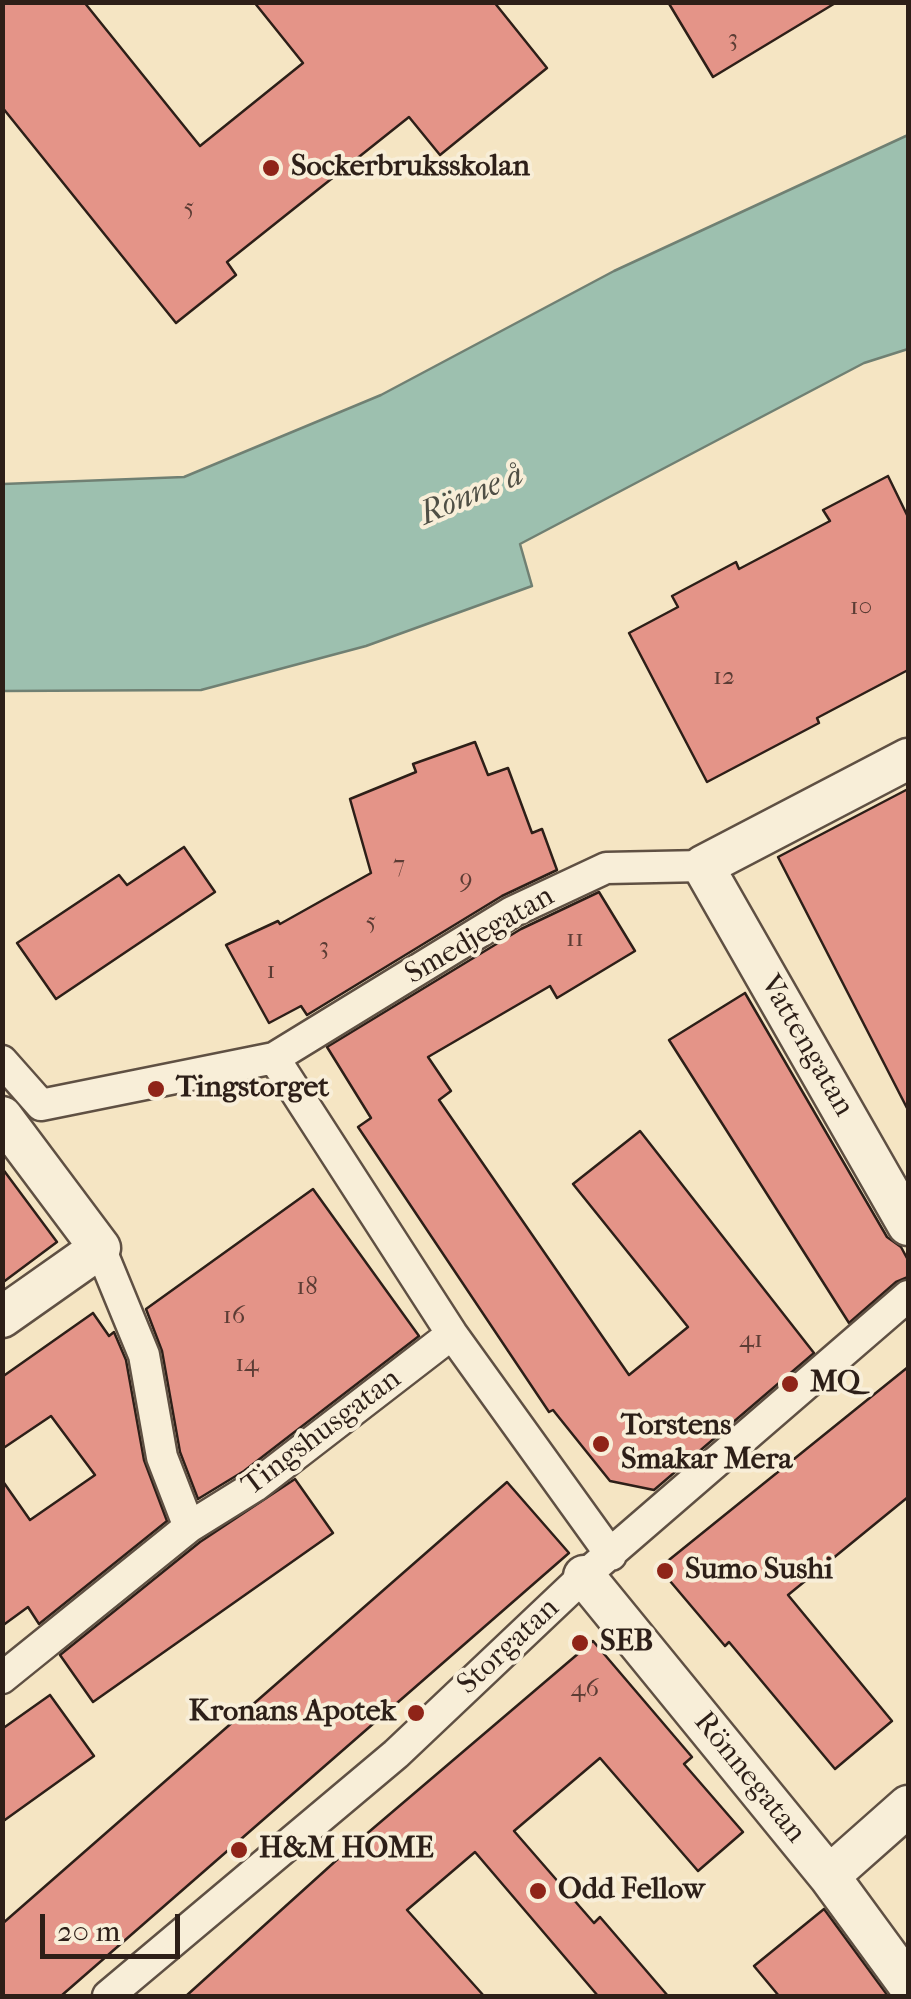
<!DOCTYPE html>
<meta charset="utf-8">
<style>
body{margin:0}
#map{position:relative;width:911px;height:1999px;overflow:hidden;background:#f5e5c3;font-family:"IM FELL French Canon",serif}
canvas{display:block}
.frame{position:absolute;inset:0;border:5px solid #2d1f18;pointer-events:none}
.scale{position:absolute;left:40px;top:1914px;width:140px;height:45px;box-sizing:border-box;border:5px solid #2d1f18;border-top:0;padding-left:12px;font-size:30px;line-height:35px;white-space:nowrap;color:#2d1f18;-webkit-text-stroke:8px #f8eed8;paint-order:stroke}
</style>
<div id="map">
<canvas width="911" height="1999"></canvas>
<div class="frame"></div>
<div class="scale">20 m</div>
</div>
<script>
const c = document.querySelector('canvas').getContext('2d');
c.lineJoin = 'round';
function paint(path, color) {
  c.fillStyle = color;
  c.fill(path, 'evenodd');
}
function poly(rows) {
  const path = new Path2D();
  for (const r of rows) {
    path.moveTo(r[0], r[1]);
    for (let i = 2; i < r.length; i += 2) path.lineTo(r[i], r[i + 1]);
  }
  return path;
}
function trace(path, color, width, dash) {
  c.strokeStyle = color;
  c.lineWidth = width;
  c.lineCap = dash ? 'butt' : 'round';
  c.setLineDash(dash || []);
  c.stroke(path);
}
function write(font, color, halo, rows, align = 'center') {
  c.font = font + ' "IM FELL French Canon",serif';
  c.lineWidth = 8;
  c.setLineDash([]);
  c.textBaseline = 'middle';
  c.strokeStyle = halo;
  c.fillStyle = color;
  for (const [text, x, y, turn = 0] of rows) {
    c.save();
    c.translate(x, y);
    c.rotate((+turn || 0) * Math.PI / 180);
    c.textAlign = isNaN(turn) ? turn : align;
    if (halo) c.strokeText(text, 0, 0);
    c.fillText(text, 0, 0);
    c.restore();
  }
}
const water = poly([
 [908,135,908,349,864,363,520,544,532,586,366,646,201,690,3,691,3,484,184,477,381,395,614,271,908,135]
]);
const building = poly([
 [2,2,84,2,200,146,303,63,254,2,494,2,547,68,440,155,409,117,227,262,236,275,176,323,2,107,2,2],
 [668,2,837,2,713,77,668,2],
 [888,476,908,517,908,670,817,718,819,723,707,782,629,633,678,607,672,596,736,562,739,569,830,521,823,510,888,476],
 [475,742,488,775,508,768,532,833,542,829,557,870,502,896,307,1015,301,1006,269,1023,226,945,278,921,280,924,371,873,350,799,416,772,413,764,475,742],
 [908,789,908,1110,778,857,908,789],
 [184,847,215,892,56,999,17,943,119,875,127,885,184,847],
 [599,892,635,951,557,998,550,986,428,1057,451,1091,439,1100,629,1375,688,1327,573,1184,640,1131,814,1353,654,1490,610,1481,553,1410,549,1412,358,1127,371,1118,327,1047,521,929,599,892],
 [745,993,887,1237,901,1247,908,1260,908,1277,896,1282,849,1323,669,1040,745,993],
 [2,1168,57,1242,2,1283,2,1168],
 [313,1189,419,1336,244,1471,198,1499,180,1452,162,1351,146,1309,313,1189],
 [93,1313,109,1336,114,1332,126,1360,144,1460,167,1521,39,1624,28,1607,2,1626,2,1480,30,1520,95,1475,51,1416,2,1449,2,1377,93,1313],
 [908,1367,908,1497,788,1595,892,1721,835,1769,729,1642,725,1646,659,1568,908,1367],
 [295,1479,333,1533,93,1702,60,1655,200,1542,295,1479],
 [507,1482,569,1553,61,1996,2,1996,2,1924,507,1482],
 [593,1641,692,1757,684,1764,743,1832,698,1871,600,1758,514,1831,594,1923,600,1917,668,1996,598,1996,475,1852,407,1910,484,1996,186,1996,350,1848,593,1641],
 [50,1695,94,1756,2,1822,2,1729,50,1695],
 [824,1909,888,1996,779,1996,754,1966,824,1909]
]);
const pedestrian = poly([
 [274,1058,452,1334,611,1555],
 [2,1061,41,1105,274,1058,512,912,606,868,703,866],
 [100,1248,144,1355,162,1457,189,1527],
 [2,1678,189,1527,255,1486,452,1334],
 [108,1996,396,1754,584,1576,908,1296]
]);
const minor = poly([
 [908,759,703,866,908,1225],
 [2,1117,100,1248,2,1317],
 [584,1576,829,1876,908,1984],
 [829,1876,908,1806]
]);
const markers = [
 [271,168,10,"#8f2418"],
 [156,1089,10,"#8f2418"],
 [790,1384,10,"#8f2418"],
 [601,1444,10,"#8f2418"],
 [665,1571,10,"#8f2418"],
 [580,1643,10,"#8f2418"],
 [416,1713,10,"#8f2418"],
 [239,1850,10,"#8f2418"],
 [538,1891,10,"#8f2418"]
];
const numberNames = [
 ["3",733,40],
 ["5",189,209],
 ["10",861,608],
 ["12",724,678],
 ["7",399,866],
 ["9",466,881],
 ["5",371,923],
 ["11",575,940],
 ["3",324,948],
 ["1",271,972],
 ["18",307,1288],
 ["16",234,1317],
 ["41",751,1341],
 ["14",247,1365],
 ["46",585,1690]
];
const poiNames = [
 ["Sockerbruksskolan",291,168],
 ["Tingstorget",176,1089],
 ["MQ",810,1384],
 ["Torstens",621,1427],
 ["Smakar Mera",621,1461],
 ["Sumo Sushi",685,1571],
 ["SEB",600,1643],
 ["Kronans Apotek",396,1713,"right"],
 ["H&M HOME",259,1850],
 ["Odd Fellow",558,1891]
];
const streetNames = [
 ["Smedjegatan",480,936,-30],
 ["Vattengatan",806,1046,60],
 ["Tingshusgatan",322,1433,-37],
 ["Storgatan",509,1647,-43],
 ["Rönnegatan",749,1778,51]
];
const waterNames = [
 ["Rönne å",472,496,-23]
];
paint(water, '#9dc0af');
trace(water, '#708073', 2.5);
paint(building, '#e49488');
trace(building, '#2d1f18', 2.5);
trace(pedestrian, '#5f5043', 35);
trace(minor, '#5f5043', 45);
trace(pedestrian, '#f8eed8', 30);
trace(minor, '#f8eed8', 40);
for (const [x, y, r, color] of markers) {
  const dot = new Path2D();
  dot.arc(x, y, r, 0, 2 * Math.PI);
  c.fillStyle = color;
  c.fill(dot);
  trace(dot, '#f8eed8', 4);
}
write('25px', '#5b3c34', null, numberNames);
write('bold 30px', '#2d1f18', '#f8eed8', poiNames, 'left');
write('30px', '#2d1f18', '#f8eed8', streetNames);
write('italic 32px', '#4f4f45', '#f8eed8', waterNames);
</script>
